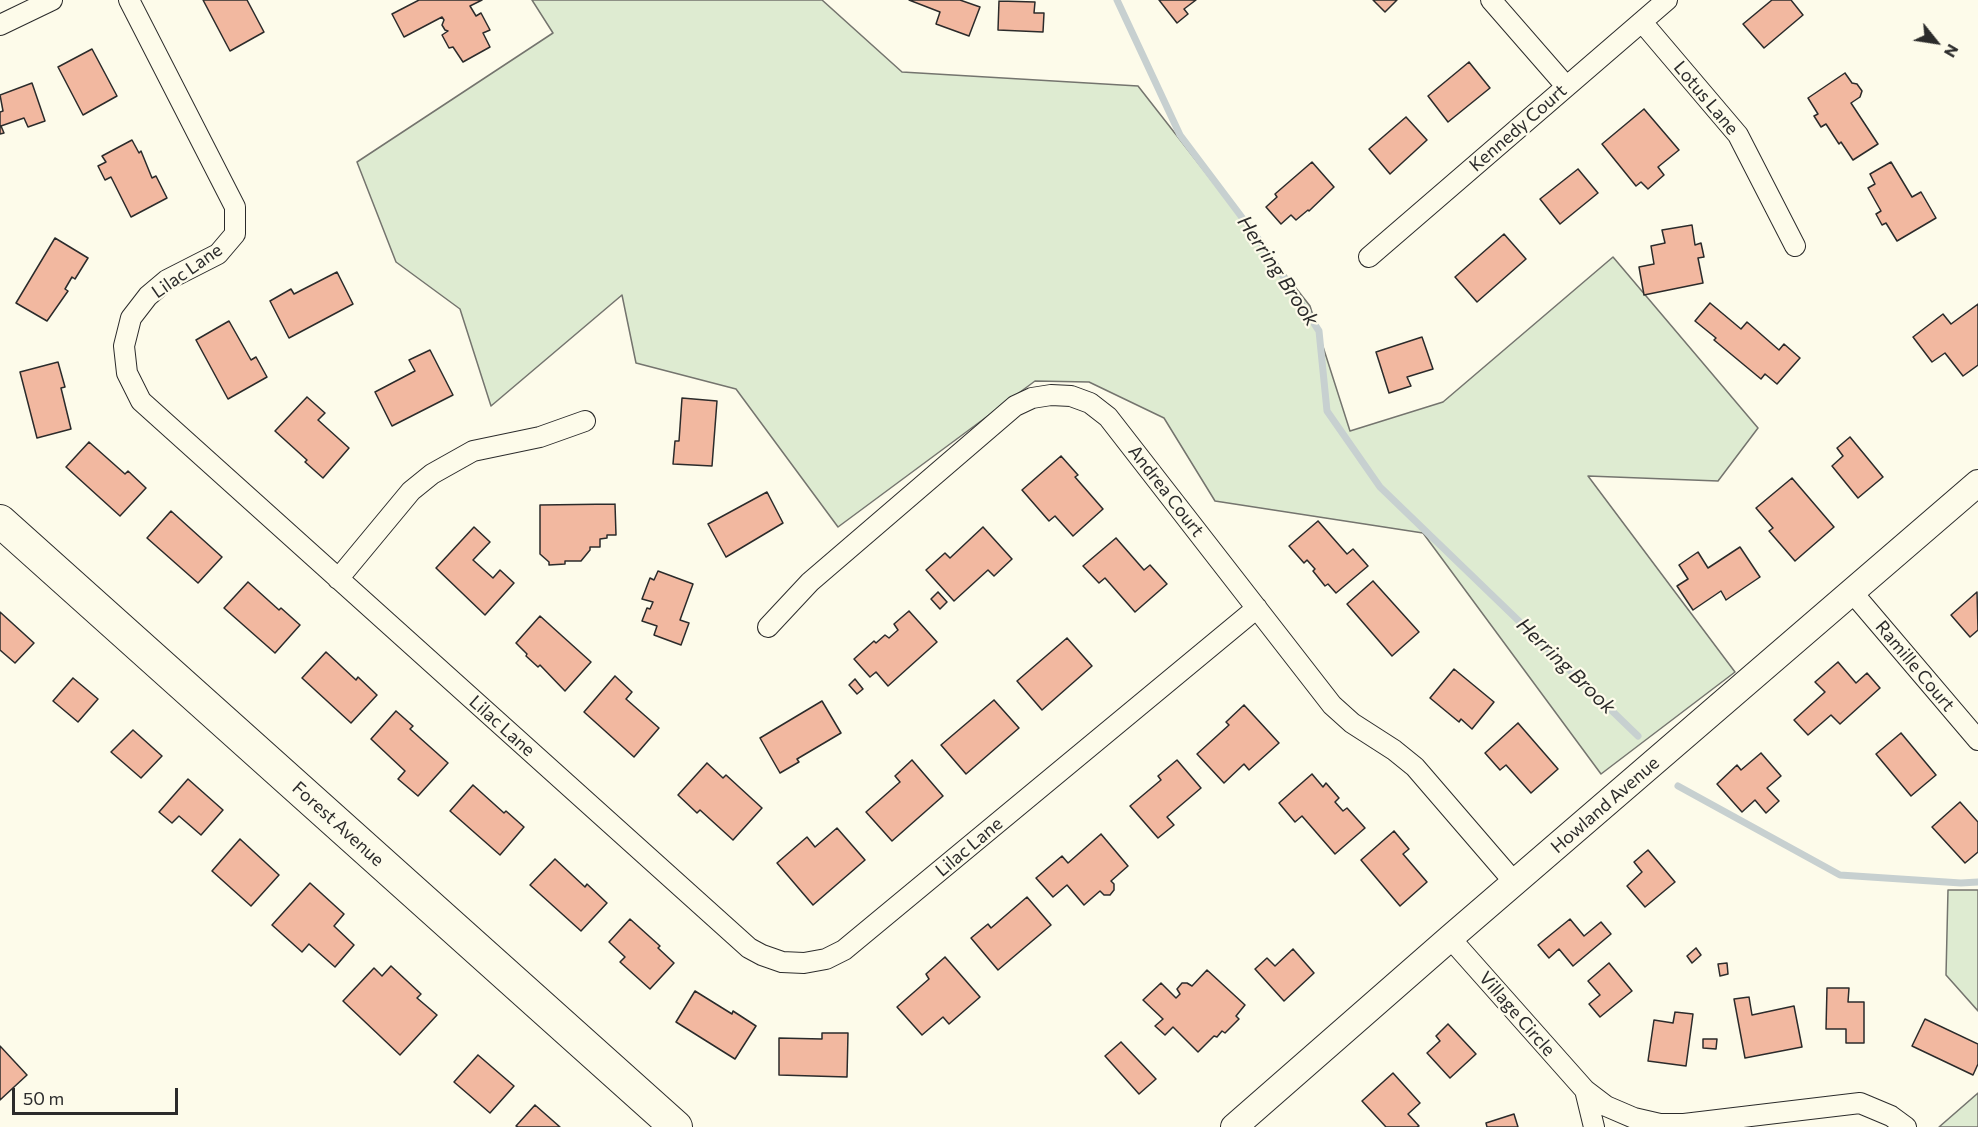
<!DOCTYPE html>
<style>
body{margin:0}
#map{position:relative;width:1978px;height:1127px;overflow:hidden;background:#fdfbea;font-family:Commissioner,sans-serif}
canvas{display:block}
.north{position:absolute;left:1906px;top:12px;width:60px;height:60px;-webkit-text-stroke:4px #fdfbea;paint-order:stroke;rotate:120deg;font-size:16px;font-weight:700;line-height:24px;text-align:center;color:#2b2b2b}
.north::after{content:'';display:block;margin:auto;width:21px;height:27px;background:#2b2b2b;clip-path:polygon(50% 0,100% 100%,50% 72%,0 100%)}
.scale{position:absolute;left:12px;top:1088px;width:166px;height:27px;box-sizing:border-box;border:3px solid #2b2b2b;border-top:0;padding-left:8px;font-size:18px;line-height:21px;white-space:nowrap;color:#2b2b2b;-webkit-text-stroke:4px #fdfbea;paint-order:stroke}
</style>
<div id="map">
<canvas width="1978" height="1127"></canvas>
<div class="north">N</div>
<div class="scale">50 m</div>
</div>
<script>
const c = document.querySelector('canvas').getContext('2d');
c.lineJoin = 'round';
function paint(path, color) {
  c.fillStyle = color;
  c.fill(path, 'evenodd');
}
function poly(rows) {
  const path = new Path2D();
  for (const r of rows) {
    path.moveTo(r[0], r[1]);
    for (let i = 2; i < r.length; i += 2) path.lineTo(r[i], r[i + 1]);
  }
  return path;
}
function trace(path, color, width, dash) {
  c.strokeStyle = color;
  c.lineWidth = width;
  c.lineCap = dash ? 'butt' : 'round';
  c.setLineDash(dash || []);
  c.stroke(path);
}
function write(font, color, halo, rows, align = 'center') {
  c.font = font + ' Commissioner,sans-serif';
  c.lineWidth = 4.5;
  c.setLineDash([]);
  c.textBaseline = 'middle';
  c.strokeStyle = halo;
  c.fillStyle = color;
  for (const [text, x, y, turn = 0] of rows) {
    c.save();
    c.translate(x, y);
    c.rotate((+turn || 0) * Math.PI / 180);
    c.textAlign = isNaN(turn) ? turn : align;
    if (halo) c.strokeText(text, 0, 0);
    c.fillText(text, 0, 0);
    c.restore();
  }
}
const green = poly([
 [532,0,822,0,902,72,1138,86,1310,306,1350,431,1443,402,1613,257,1758,428,1718,481,1588,476,1735,672,1601,774,1423,533,1215,501,1164,418,1089,382,1035,381,838,527,736,389,636,363,622,295,491,406,460,309,396,262,357,162,553,33,532,0],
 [1948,890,1978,890,1978,1011,1946,975,1948,890],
 [1978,1093,1978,1127,1939,1127,1978,1093]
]);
const stream = poly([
 [1117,0,1180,135,1262,244,1319,331,1327,411,1380,487,1638,736],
 [1678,786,1840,875,1961,883,1978,882]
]);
const building = poly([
 [203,0,247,0,264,32,230,51,203,0],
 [419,0,482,0,470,6,476,16,481,13,490,30,483,33,490,47,463,62,453,47,449,48,442,35,448,31,445,30,442,25,444,20,442,17,404,37,392,14,419,0],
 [909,0,960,0,980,7,969,36,936,24,940,12,909,0],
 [1159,0,1196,0,1184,9,1188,14,1177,23,1159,0],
 [1373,0,1397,0,1385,12,1373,0],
 [1772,0,1791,0,1803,15,1764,48,1743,24,1772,0],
 [999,1,1035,2,1034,13,1044,13,1043,32,998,30,999,1],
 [92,49,117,96,83,115,58,67,92,49],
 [1469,62,1490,88,1448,122,1428,96,1469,62],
 [1845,73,1852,83,1857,84,1862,91,1860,97,1851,103,1878,144,1853,160,1841,142,1839,144,1826,124,1821,127,1814,116,1818,114,1808,98,1845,73],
 [32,83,45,121,28,127,24,118,1,126,4,133,0,134,0,112,3,111,0,95,32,83],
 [1644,109,1679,150,1658,167,1664,175,1648,189,1641,182,1636,186,1602,144,1644,109],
 [1406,117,1427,140,1390,174,1369,149,1406,117],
 [132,140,139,153,141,151,152,178,156,176,167,198,131,217,111,177,105,180,98,166,106,162,102,156,132,140],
 [1312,162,1334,187,1309,211,1308,210,1296,220,1291,215,1281,224,1266,207,1277,197,1275,194,1312,162],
 [1891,162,1912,197,1921,192,1936,218,1897,241,1886,223,1882,225,1876,214,1881,211,1868,188,1875,184,1870,174,1891,162],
 [1578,169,1598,193,1560,224,1540,199,1578,169],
 [1692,225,1695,245,1701,243,1704,257,1698,258,1703,283,1644,295,1639,267,1654,264,1651,246,1665,243,1662,230,1692,225],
 [1504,234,1526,259,1477,302,1455,277,1504,234],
 [55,238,88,258,75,279,72,277,65,289,68,291,47,321,16,303,55,238],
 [337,272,353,304,289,338,270,301,291,289,294,294,337,272],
 [1710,303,1741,329,1747,322,1779,350,1784,344,1800,358,1777,384,1765,374,1761,379,1714,340,1716,338,1695,321,1710,303],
 [1978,304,1978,365,1963,376,1945,353,1932,362,1913,337,1943,314,1951,324,1978,304],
 [229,321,251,360,256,357,267,377,228,399,196,340,229,321],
 [1422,337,1433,369,1407,377,1411,386,1389,393,1376,352,1422,337],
 [430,350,453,395,392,426,375,392,415,371,409,360,430,350],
 [58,362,65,387,61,388,71,429,37,438,20,372,58,362],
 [307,397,325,413,318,420,349,448,323,478,305,462,307,460,275,431,307,397],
 [682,398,717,401,712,466,673,464,675,441,679,441,682,398],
 [1850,437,1883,477,1858,498,1832,466,1843,456,1837,448,1850,437],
 [89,442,125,474,128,471,146,488,120,516,66,467,89,442],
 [1061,456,1078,475,1075,477,1103,509,1073,536,1055,516,1049,521,1022,490,1061,456],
 [1792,478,1834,527,1795,561,1769,531,1773,528,1756,508,1792,478],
 [767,492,783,523,726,557,708,524,767,492],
 [615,504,616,535,607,535,607,538,600,539,600,547,590,547,590,550,581,561,565,561,565,564,549,565,549,562,540,554,540,505,615,504],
 [171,511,222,557,198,583,147,538,171,511],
 [1318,521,1347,554,1353,549,1368,566,1336,593,1328,584,1325,586,1313,571,1315,569,1307,560,1304,563,1289,546,1318,521],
 [474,527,490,542,473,560,493,578,500,570,514,583,485,615,436,568,474,527],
 [983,527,1012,559,994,576,988,570,954,601,926,570,945,553,950,558,983,527],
 [1116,538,1144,570,1150,565,1167,584,1135,612,1105,578,1099,583,1083,566,1116,538],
 [1740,547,1760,577,1726,600,1721,591,1693,610,1677,586,1688,579,1679,565,1698,552,1708,568,1740,547],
 [658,571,693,584,680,620,689,623,681,645,654,635,657,626,642,621,647,608,650,609,653,602,642,599,650,578,654,580,658,571],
 [1373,581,1419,632,1392,656,1347,604,1373,581],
 [248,582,279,610,281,608,300,625,275,653,224,608,248,582],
 [938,592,947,602,940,609,931,599,938,592],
 [1977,592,1978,630,1970,637,1951,615,1977,592],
 [909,611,937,642,888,686,876,672,870,677,854,659,874,641,876,643,885,635,889,638,898,630,894,624,909,611],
 [0,612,34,643,15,663,0,650,0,612],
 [540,616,591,662,565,691,540,665,538,667,526,656,527,654,516,643,540,616],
 [1067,638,1092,666,1042,710,1017,681,1067,638],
 [326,652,356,680,358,677,377,695,351,723,302,678,326,652],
 [1838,662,1856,683,1867,673,1880,688,1840,724,1831,715,1808,735,1794,720,1825,692,1815,682,1838,662],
 [1454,669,1494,702,1472,729,1461,719,1459,722,1430,698,1454,669],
 [615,676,632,692,626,699,659,728,634,757,584,712,615,676],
 [73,678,98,699,78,722,53,701,73,678],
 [855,679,863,689,857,694,849,685,855,679],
 [994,700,1019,728,966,774,941,745,994,700],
 [822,701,841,733,797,759,799,762,780,773,760,738,822,701],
 [1244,705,1279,743,1249,770,1244,764,1224,783,1197,754,1229,725,1226,722,1244,705],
 [396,711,413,726,410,729,448,763,418,796,398,779,405,771,371,739,396,711],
 [1518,723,1558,769,1531,793,1506,765,1500,770,1485,753,1518,723],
 [133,730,162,756,141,778,111,752,133,730],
 [1901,733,1936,775,1911,796,1876,754,1901,733],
 [1761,753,1781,776,1767,788,1779,801,1766,813,1755,800,1742,812,1717,784,1737,765,1741,770,1761,753],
 [912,760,943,796,892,841,866,812,900,782,895,776,912,760],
 [1177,760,1201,788,1167,817,1174,825,1158,838,1130,806,1161,780,1158,776,1177,760],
 [707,763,723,778,726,775,762,808,733,840,700,810,697,813,678,795,707,763],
 [1312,774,1323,787,1326,783,1339,798,1335,802,1343,811,1347,808,1365,828,1335,854,1302,816,1295,822,1279,803,1312,774],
 [188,779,223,810,201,835,179,816,172,823,159,812,188,779],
 [473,785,504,813,506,811,524,827,500,855,450,811,473,785],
 [1960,802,1978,822,1978,852,1965,863,1932,827,1960,802],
 [837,828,865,860,813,905,777,863,807,837,815,847,837,828],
 [1394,831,1409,849,1403,854,1427,882,1400,906,1361,860,1394,831],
 [1101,834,1128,866,1111,881,1114,884,1114,890,1110,895,1104,895,1100,891,1084,905,1067,885,1053,897,1036,878,1062,856,1068,863,1101,834],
 [240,839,279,875,251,906,212,871,240,839],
 [1648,850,1675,882,1645,907,1627,886,1642,872,1634,862,1648,850],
 [555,859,585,887,587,884,607,903,581,931,530,885,555,859],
 [310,883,344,914,334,926,354,945,335,967,309,944,302,952,272,925,310,883],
 [1027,897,1051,925,998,970,971,938,988,924,991,928,1027,897],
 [630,919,660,946,658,948,674,963,650,989,620,962,625,957,609,942,630,919],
 [1570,919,1584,936,1601,922,1611,934,1573,966,1559,949,1549,958,1538,945,1570,919],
 [1696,948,1701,955,1692,963,1687,956,1696,948],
 [1293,949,1314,973,1284,1001,1255,969,1267,958,1275,966,1293,949],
 [945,957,980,997,949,1024,943,1017,922,1035,897,1007,929,979,926,974,945,957],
 [1609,963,1632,991,1600,1017,1589,1004,1600,995,1588,981,1609,963],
 [1727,963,1728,974,1720,976,1718,964,1727,963],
 [391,966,421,994,417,998,437,1015,400,1055,343,1001,374,968,382,976,391,966],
 [1207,970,1245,1005,1236,1016,1239,1019,1225,1033,1222,1031,1217,1037,1214,1036,1198,1052,1173,1027,1165,1035,1155,1026,1163,1019,1143,1000,1161,983,1176,998,1180,994,1177,989,1182,983,1187,983,1192,986,1207,970],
 [1827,988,1849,988,1848,1002,1864,1002,1864,1043,1846,1043,1846,1029,1826,1029,1827,988],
 [695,991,732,1014,733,1011,756,1026,735,1059,676,1022,695,991],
 [1749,997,1752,1015,1794,1006,1802,1047,1745,1058,1734,999,1749,997],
 [1675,1012,1693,1014,1686,1066,1648,1061,1654,1020,1673,1023,1675,1012],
 [1925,1019,1978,1044,1978,1064,1973,1075,1912,1046,1925,1019],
 [1448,1024,1476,1054,1450,1078,1427,1053,1440,1041,1436,1036,1448,1024],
 [822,1033,848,1033,847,1077,779,1075,779,1038,822,1039,822,1033],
 [1703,1039,1717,1039,1716,1049,1703,1048,1703,1039],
 [1121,1042,1156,1079,1139,1094,1105,1056,1121,1042],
 [0,1046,27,1075,0,1100,0,1046],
 [478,1055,514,1086,490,1113,454,1082,478,1055],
 [1393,1073,1420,1103,1408,1114,1419,1126,1417,1127,1386,1127,1362,1101,1393,1073],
 [535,1105,560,1127,518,1127,516,1126,535,1105],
 [1514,1114,1518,1127,1487,1127,1486,1123,1514,1114]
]);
const minor = poly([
 [129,0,235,207,235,234,218,254,167,280,148,296,131,318,124,346,127,373,141,401,749,948,762,955,782,962,804,963,826,959,844,950,1257,608],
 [1491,0,1566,86],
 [1642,22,1738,135,1795,246],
 [0,25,52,0],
 [1369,257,1667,0],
 [338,579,411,491,432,474,473,451,540,437,585,421],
 [1852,592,1978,740],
 [768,627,810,582,1015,406,1032,398,1051,395,1071,396,1090,403,1108,417,1332,705,1352,723,1394,750,1415,767,1515,883],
 [1450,938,1585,1090,1606,1106,1634,1118,1660,1124,1684,1124,1860,1103,1891,1116,1906,1127],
 [1585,1090,1594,1127]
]);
const tertiary = poly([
 [1234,1127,1450,938,1978,483]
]);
const primary = poly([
 [0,521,676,1127]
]);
const streetNames = [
 ["Lotus Lane",1706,98,50],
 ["Kennedy Court",1518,128,-41],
 ["Lilac Lane",187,271,-35],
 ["Andrea Court",1166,491,52],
 ["Ramille Court",1915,666,50],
 ["Lilac Lane",502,726,42],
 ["Howland Avenue",1605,805,-41],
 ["Forest Avenue",338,824,42],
 ["Lilac Lane",969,847,-40],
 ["Village Circle",1517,1014,49]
];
const waterNames = [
 ["Herring Brook",1278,271,56],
 ["Herring Brook",1566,666,44]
];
paint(green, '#deebd1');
trace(green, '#74746e', 1.5);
trace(stream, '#c7d0d0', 7);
paint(building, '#f2b8a0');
trace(building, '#2b2b2b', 1.5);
trace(minor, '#2b2b2b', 22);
trace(tertiary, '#2b2b2b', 28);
trace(primary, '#2b2b2b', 34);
trace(minor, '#fdfbea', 20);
trace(tertiary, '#fdfbea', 26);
trace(primary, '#fdfbea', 32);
write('18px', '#2b2b2b', '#fdfbea', streetNames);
write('italic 20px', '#2b2b2b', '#fdfbea', waterNames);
</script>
